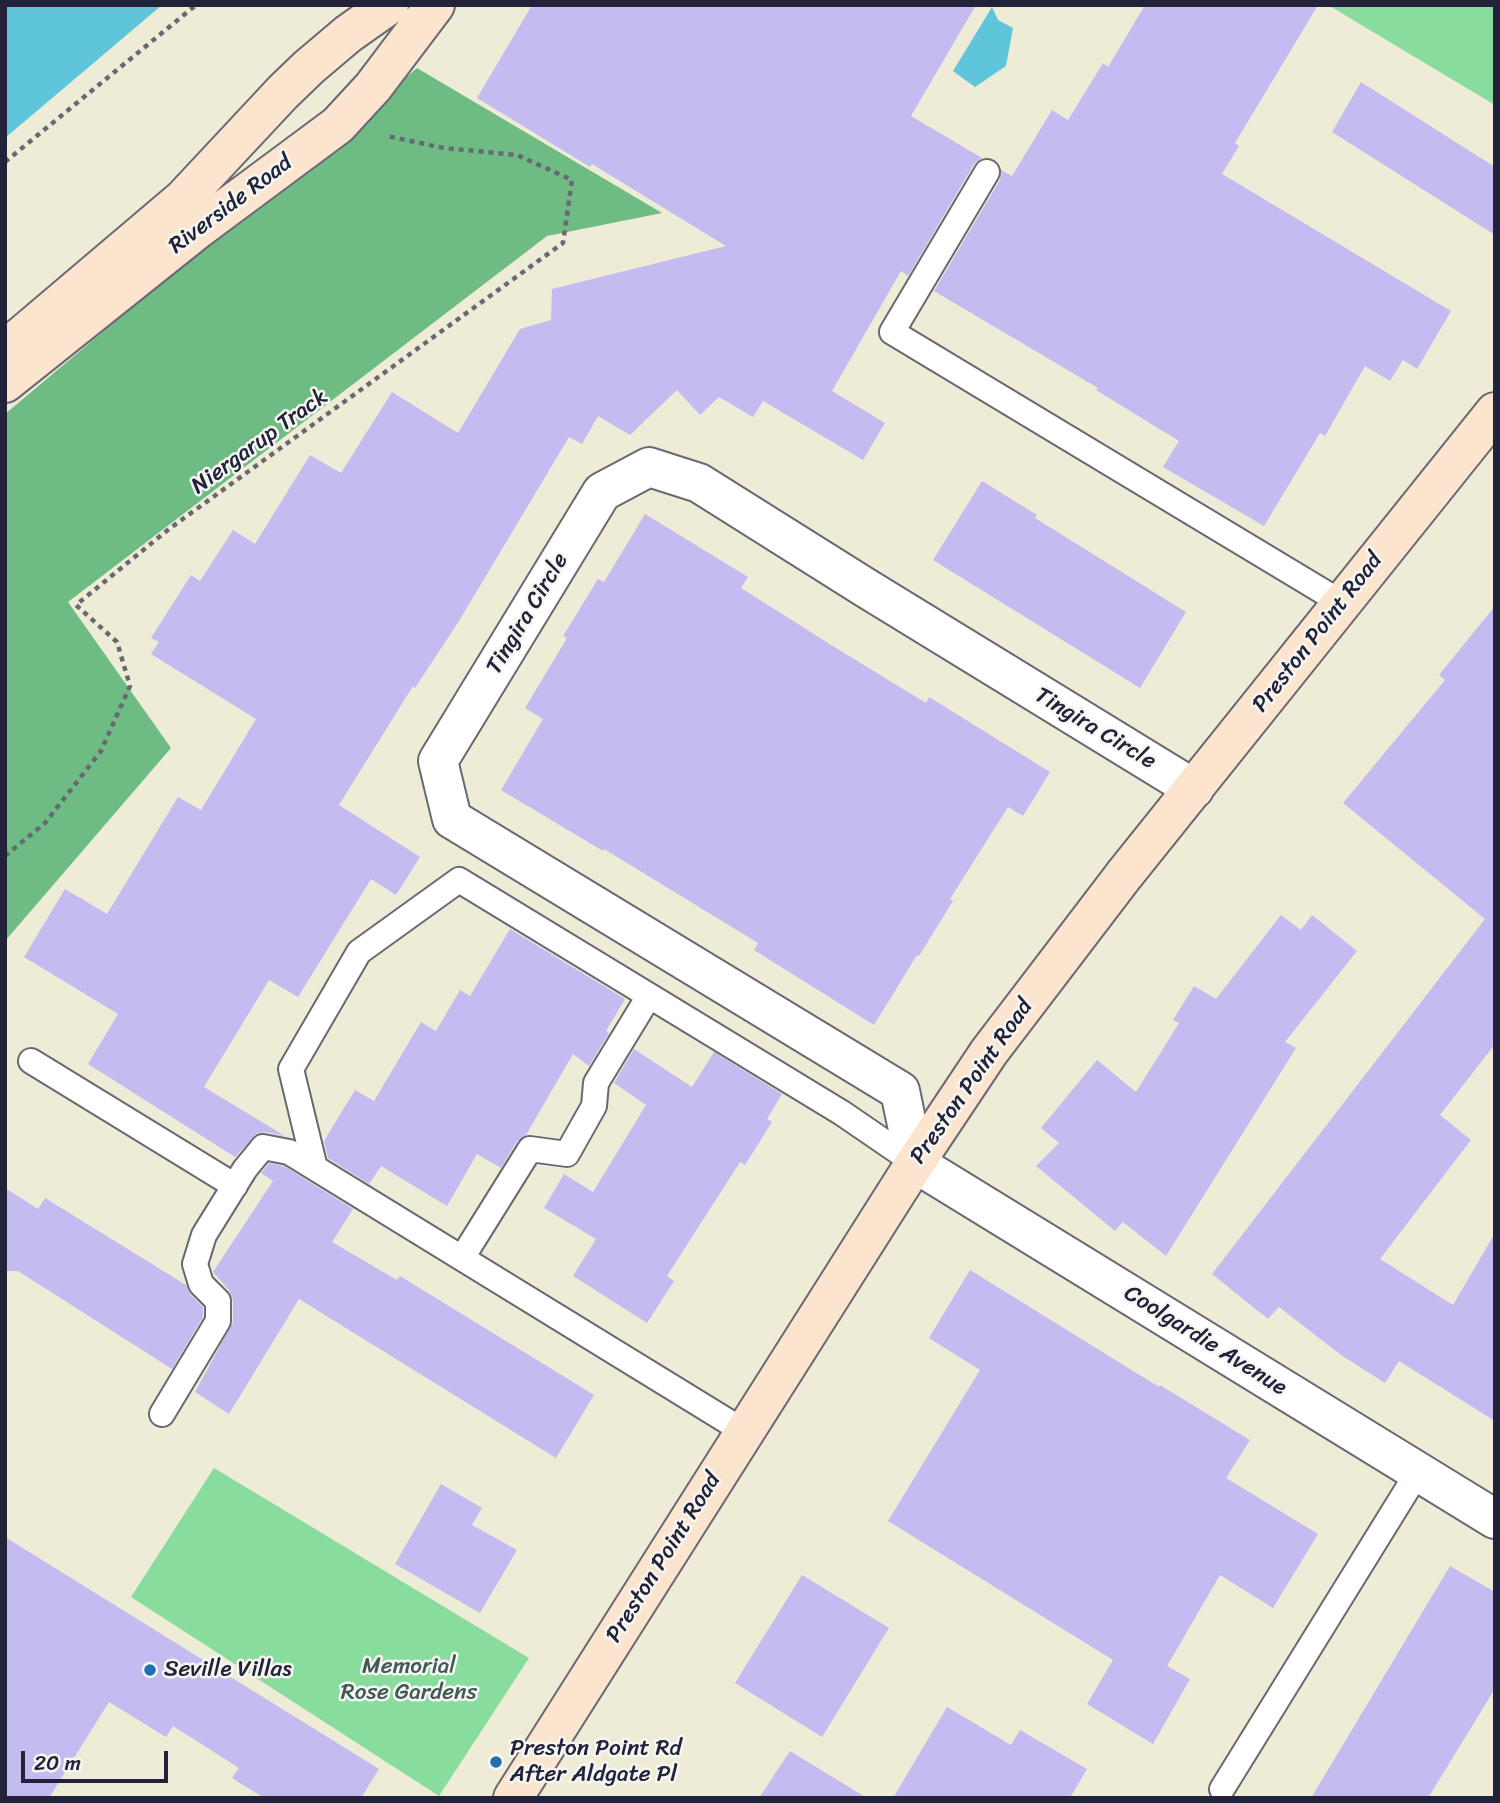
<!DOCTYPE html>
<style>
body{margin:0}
#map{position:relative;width:1500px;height:1803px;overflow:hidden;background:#eeebd7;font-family:Sriracha,sans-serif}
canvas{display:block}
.frame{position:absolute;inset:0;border:7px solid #22223b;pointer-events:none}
.scale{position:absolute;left:21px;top:1751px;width:147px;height:32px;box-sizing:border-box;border:4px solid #22223b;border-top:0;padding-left:9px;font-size:21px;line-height:24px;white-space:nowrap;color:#22223b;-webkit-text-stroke:5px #f6f6f2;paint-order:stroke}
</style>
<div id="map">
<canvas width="1500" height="1803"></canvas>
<div class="frame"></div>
<div class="scale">20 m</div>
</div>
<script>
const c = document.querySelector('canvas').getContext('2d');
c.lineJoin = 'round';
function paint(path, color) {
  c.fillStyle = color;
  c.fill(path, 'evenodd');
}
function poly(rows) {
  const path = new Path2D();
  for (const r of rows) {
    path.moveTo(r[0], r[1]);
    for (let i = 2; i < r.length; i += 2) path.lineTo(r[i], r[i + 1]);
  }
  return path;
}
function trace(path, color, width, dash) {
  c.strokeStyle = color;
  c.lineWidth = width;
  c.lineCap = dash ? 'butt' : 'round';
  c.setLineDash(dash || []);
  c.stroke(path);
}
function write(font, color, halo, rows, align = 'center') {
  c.font = font + ' Sriracha,sans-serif';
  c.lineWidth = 5;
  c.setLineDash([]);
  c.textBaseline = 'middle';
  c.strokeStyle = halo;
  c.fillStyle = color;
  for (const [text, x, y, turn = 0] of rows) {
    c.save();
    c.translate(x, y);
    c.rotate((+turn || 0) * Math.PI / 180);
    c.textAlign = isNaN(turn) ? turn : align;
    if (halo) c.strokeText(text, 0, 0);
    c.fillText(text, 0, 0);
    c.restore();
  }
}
const green = poly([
 [1328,5,1495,5,1495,105],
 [214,1468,529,1658,439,1796,131,1597]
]);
const forest = poly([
 [417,68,662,213,547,236,68,602,171,748,5,941,5,414]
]);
const water = poly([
 [5,5,162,5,5,138],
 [992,7,998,20,1013,28,1006,66,975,87,953,71]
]);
const building = poly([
 [532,5,976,5,911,116,982,158,974,164,908,276,901,271,832,391,885,423,863,460,763,401,753,417,719,397,700,415,677,390,630,435,598,416,582,444,569,437,459,621,415,688,413,686,339,805,420,857,396,895,371,879,298,997,269,980,204,1087,285,1136,266,1132,257,1133,235,1157,88,1064,118,1014,24,957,65,889,107,914,178,797,201,810,256,719,151,654,159,642,151,638,191,575,200,581,233,530,255,544,310,455,341,473,392,392,458,433,520,329,551,320,552,289,726,246,592,164,590,167,477,98],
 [1145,5,1318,5,1235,143,1239,146,1222,174,1451,311,1417,369,1403,360,1390,381,1365,366,1325,436,1320,433,1264,526,1163,467,1179,441,1096,390,1098,388,934,291,1000,180,1001,170,1012,176,1052,110,1068,120,1103,63,1108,67],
 [1361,82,1495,167,1495,235,1332,132],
 [982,481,1037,515,1035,518,1186,612,1140,688,933,560],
 [645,514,748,577,741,588,836,648,926,703,929,697,1050,772,1023,816,1008,807,950,899,953,901,919,956,917,955,874,1025,754,950,758,943,604,849,603,851,501,790,543,719,525,708,567,638,563,636,598,579,604,582],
 [1495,606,1495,1044,1440,1115,1471,1140,1380,1259,1453,1305,1495,1233,1495,1421,1399,1361,1385,1383,1341,1355,1279,1307,1268,1319,1212,1274,1485,919,1343,803,1445,680,1439,675],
 [1281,915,1301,930,1312,915,1357,951,1285,1042,1296,1048,1166,1256,1123,1222,1115,1231,1036,1166,1059,1143,1041,1128,1097,1060,1136,1092,1179,1023,1173,1020,1194,986,1216,999],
 [510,929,625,999,606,1031,609,1033,589,1066,573,1054,526,1135,517,1141,501,1168,477,1154,447,1206,381,1166,369,1184,328,1158,324,1141,355,1090,374,1101,421,1022,436,1031,460,990,470,996],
 [634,1049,692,1087,714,1052,782,1094,767,1119,772,1122,745,1165,740,1162,667,1276,674,1281,647,1323,573,1276,596,1239,544,1208,564,1174,593,1192,646,1105,614,1083],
 [269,1163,284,1166,353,1209,332,1242,397,1280,400,1276,594,1395,556,1458,299,1299,229,1414,195,1392,233,1322,233,1300,229,1290,213,1272,273,1181,261,1173],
 [5,1188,38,1209,45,1198,186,1285,190,1294,203,1307,203,1317,172,1369,18,1271,5,1271],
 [970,1270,1159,1387,1160,1385,1250,1440,1226,1478,1318,1534,1273,1608,1220,1575,1167,1666,1190,1679,1153,1744,1087,1704,1113,1660,888,1521,980,1370,929,1338],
 [441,1484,482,1508,472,1525,517,1550,480,1613,395,1564],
 [5,1537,379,1769,361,1798,264,1798,232,1778,239,1768,173,1726,166,1737,109,1702,49,1798,5,1798],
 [1450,1566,1495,1592,1495,1688,1482,1710,1428,1798,1311,1798],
 [802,1575,889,1628,822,1737,735,1683],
 [947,1707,1011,1745,1020,1730,1087,1769,1070,1798,893,1798],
 [790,1751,867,1798,759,1798]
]);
const path = poly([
 [5,162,196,5],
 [5,856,45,823,101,751,130,686,117,642,76,605,169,529,563,243,572,180,517,155,444,148,387,136]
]);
const lane = poly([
 [987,172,892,332,1342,603],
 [31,1061,235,1186],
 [315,1168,291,1069,359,952,459,880,842,1113,915,1163],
 [462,1258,530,1149,567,1154,594,1106,596,1083,649,996],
 [162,1414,218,1321,218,1301,201,1284,195,1264,204,1235,245,1169,263,1147,289,1152,745,1432],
 [1222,1789,1418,1472]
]);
const street = poly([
 [1194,789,866,588,699,483,649,467,602,492,438,761,452,819,900,1091,915,1163,1495,1519]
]);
const secondary = poly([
 [5,350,183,199,283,92,309,67,348,34,389,5],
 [5,383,198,229,338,125,373,87,435,5],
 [513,1798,915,1163,989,1052,1124,875,1495,412]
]);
const markers = [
 [150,1670,7,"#1f6fb2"],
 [496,1762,7,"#1f6fb2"]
];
const streetNames = [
 ["Riverside Road",231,205,-37],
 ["Niergarup Track",260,442,-36],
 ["Tingira Circle",528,614,-59],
 ["Preston Point Road",1318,633,-52],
 ["Tingira Circle",1095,729,31],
 ["Preston Point Road",972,1082,-55],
 ["Coolgardie Avenue",1205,1341,32],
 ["Preston Point Road",664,1558,-58]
];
const parkNames = [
 ["Memorial",409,1667],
 ["Rose Gardens",409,1693]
];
const poiNames = [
 ["Seville Villas",164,1670],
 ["Preston Point Rd",510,1749],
 ["After Aldgate Pl",510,1775]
];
paint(green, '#88dc9d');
paint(forest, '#6ebc84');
paint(water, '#5ec5db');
paint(building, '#c4bcf1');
trace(lane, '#696872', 28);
trace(street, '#696872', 42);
trace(secondary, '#696872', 42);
trace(path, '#696872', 4.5, [5, 5]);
trace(lane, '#fff', 24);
trace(street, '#fff', 38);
trace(secondary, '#fce5cf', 38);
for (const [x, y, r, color] of markers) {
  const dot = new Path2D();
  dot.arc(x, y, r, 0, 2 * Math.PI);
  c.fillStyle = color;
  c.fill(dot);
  trace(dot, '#f6f6f2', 2.5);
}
write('23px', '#22223b', '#f6f6f2', streetNames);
write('23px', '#415a58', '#f6f6f2', parkNames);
write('23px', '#22223b', '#f6f6f2', poiNames, 'left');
</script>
